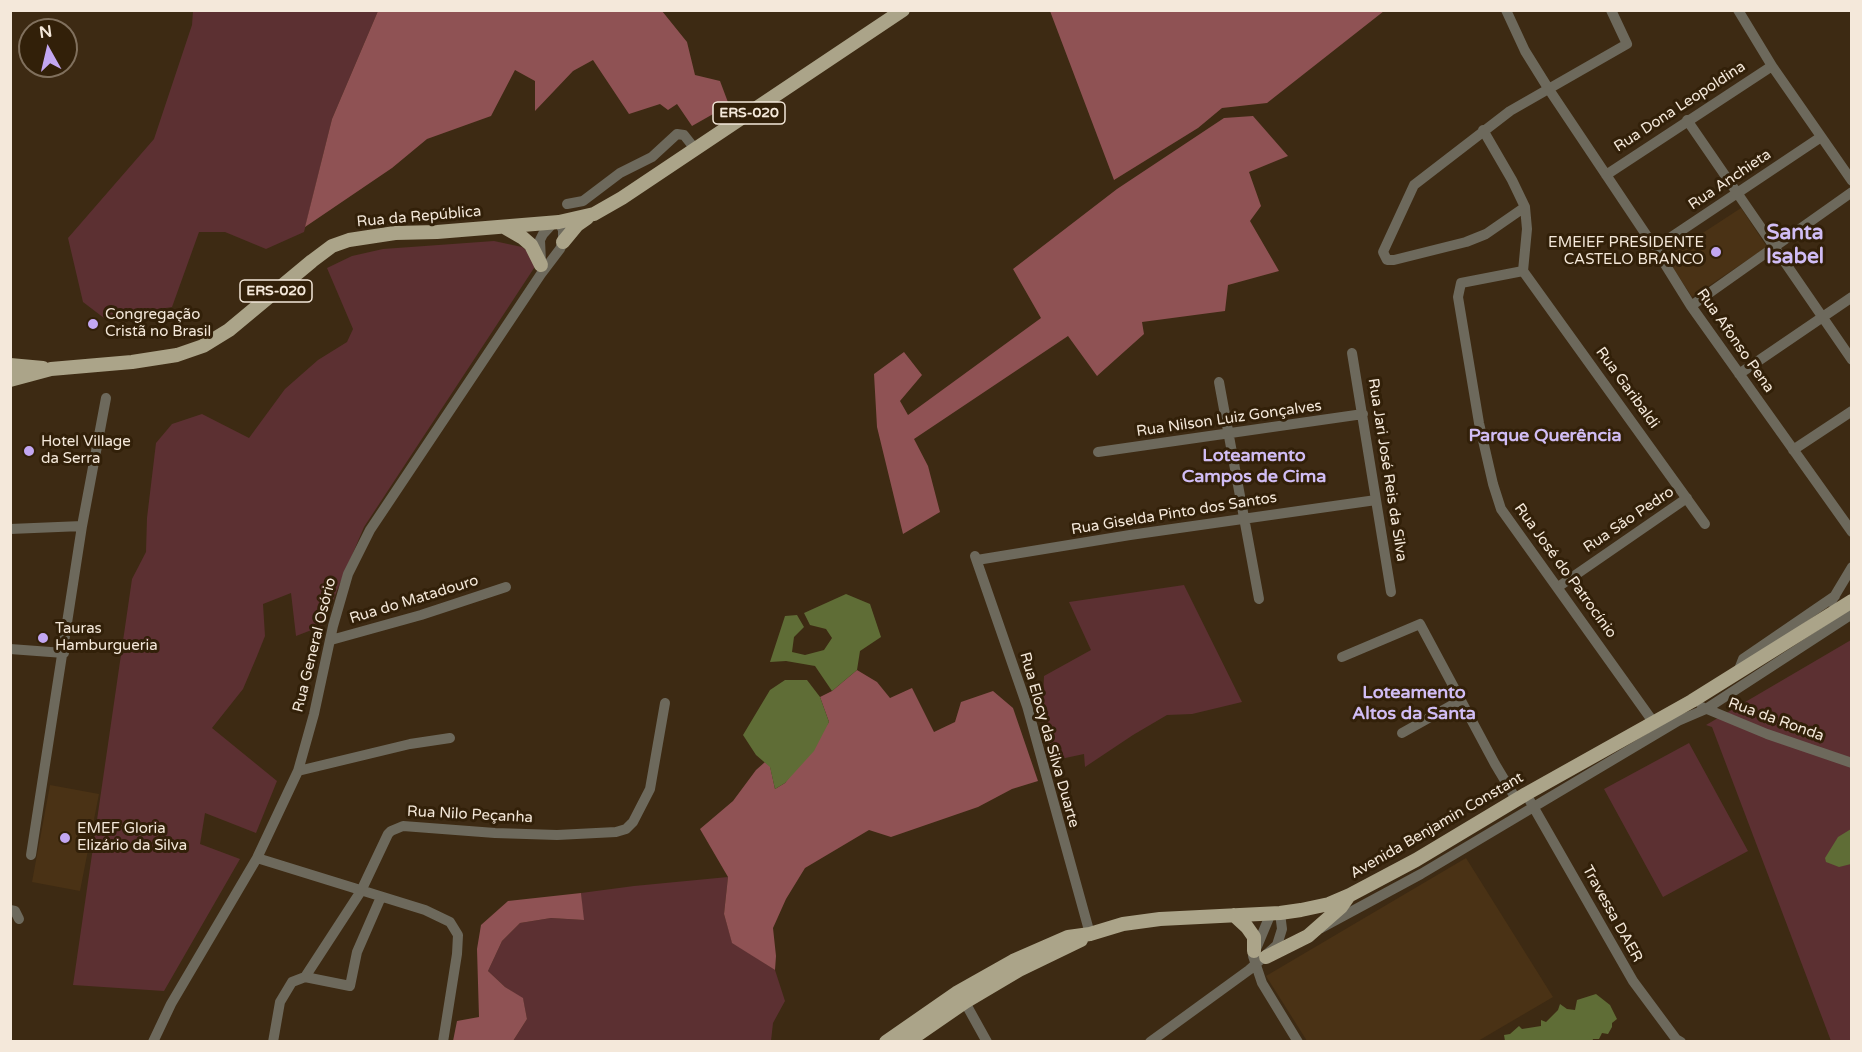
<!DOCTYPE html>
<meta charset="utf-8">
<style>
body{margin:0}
#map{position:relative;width:1862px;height:1052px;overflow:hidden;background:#3d2a13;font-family:"Varela Round",sans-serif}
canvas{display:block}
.frame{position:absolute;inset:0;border:12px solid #f4e8da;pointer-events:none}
.north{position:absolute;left:18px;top:18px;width:60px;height:60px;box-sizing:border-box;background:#322009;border:2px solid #80705d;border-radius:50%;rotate:352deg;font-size:16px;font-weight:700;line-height:24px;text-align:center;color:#f4e8da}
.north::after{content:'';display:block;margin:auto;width:21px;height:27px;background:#c3a7f2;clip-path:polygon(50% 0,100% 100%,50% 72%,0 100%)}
</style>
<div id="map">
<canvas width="1862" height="1052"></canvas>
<div class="frame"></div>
<div class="north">N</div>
</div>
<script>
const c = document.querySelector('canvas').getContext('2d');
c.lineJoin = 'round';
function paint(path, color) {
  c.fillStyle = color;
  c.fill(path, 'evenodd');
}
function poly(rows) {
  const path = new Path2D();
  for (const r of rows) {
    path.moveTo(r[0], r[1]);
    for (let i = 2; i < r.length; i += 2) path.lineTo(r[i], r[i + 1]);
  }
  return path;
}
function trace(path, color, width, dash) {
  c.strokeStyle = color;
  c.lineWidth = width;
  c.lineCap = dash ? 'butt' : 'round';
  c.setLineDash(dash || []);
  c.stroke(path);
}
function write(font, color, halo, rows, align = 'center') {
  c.font = font + ' "Varela Round",sans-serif';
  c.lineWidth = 6;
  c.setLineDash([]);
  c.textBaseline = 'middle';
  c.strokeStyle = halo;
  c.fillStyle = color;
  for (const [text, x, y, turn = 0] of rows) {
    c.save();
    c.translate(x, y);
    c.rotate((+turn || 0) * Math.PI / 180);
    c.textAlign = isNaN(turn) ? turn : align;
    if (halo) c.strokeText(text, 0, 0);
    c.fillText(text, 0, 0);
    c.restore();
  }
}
const built = poly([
 [1741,208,1767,247,1692,297,1666,257],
 [50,785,99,794,80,891,32,882],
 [1466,858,1553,997,1478,1041,1307,1041,1266,976]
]);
const green = poly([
 [193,11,378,11,332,119,304,232,266,249,225,232,199,232,172,307,104,318,83,302,68,238,154,139,192,25],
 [494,241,522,247,531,254,536,265,364,527,322,626,296,636,291,593,263,604,265,636,257,656,243,689,212,728,277,781,256,833,205,813,200,844,240,859,164,991,73,985,132,579,146,552,147,518,156,443,172,424,202,414,249,438,285,389,318,360,347,342,353,329,327,268,352,256,383,249],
 [1184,585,1242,702,1192,714,1167,715,1133,735,1085,767,1084,754,1051,761,1042,720,1044,676,1091,650,1069,602],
 [1851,640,1851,1041,1831,1041,1712,727,1706,725],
 [1689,743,1748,851,1663,897,1604,789],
 [728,877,724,914,732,942,775,970,785,1001,773,1023,771,1041,513,1041,527,1019,523,999,505,987,488,971,502,941,520,923,551,918,583,920,581,893,634,886]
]);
const forest = poly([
 [378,11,662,11,687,42,695,75,720,81,729,105,692,126,677,104,668,110,660,104,629,114,593,60,573,71,535,111,535,81,515,70,491,116,427,139,392,168,305,227,332,119],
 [1050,11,1384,11,1267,103,1222,108,1198,128,1114,180],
 [1253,116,1288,156,1249,172,1261,206,1250,221,1279,271,1228,285,1225,311,1142,322,1144,334,1097,376,1068,336,914,439,928,466,940,512,903,534,877,427,874,374,904,352,922,375,900,401,908,415,1041,318,1013,269,1117,189,1224,118],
 [857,670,877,682,890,698,912,688,934,732,955,722,961,702,993,691,1013,708,1038,781,1012,789,978,807,891,837,869,830,805,868,786,899,773,928,776,956,775,970,732,943,724,914,728,877,700,829,733,801,756,770,765,762,770,766,775,789,785,783,829,722,820,697,832,691],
 [581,893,584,920,551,918,520,923,502,941,488,971,505,987,523,998,527,1019,513,1041,453,1041,457,1021,479,1017,477,949,481,925,508,901]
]);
const water = poly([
 [846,594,870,604,881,637,860,651,857,670,832,691,815,666,786,661,770,662,785,616,797,615,804,627,794,637,792,652,805,655,824,650,832,638,826,629,810,625,804,613],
 [785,680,807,680,820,697,829,722,814,751,785,783,775,789,770,767,756,755,743,735,770,690],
 [1851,829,1851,864,1839,867,1826,862,1825,858,1838,837],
 [1596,994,1610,1005,1617,1019,1612,1023,1612,1027,1608,1034,1602,1033,1599,1039,1593,1039,1592,1042,1505,1041,1504,1035,1510,1034,1519,1026,1522,1029,1541,1026,1541,1020,1546,1022,1558,1010,1560,1004,1567,1009,1575,1010,1577,1000]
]);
const minor = poly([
 [1506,10,1525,51,1548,88,1655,248,1691,306,1852,532],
 [1738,10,1772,66,1852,181],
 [1687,120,1852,360],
 [1483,130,1512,180,1525,207,1527,229,1523,271],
 [1606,175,1772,66],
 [567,204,583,201,620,173,652,157,677,134,684,135,695,149],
 [1525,207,1486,234,1466,242,1394,260,1387,260,1383,252,1414,185,1510,111,1627,44,1611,10],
 [1655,248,1821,137],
 [541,262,540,240,543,234,554,222],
 [1523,271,1461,283,1458,297,1479,423,1493,484,1501,509,1654,723],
 [1523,271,1705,524],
 [1691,306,1852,192],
 [1352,353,1391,592],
 [1739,374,1852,297],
 [1219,382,1259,599],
 [1793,450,1852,411],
 [1098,452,1363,414],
 [10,529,82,526],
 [975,556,1027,706,1090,934],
 [977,560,1130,535,1376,500],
 [1558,587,1687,498],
 [1831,602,1852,567],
 [331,640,421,615,506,587],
 [10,649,64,653],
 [1342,657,1420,624,1495,764,1516,799],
 [1738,672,1743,659,1835,596],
 [1702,707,1767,734,1852,763],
 [1402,733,1461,700],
 [298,771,410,744,450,738],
 [1530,801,1633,981,1676,1039,1681,1042],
 [31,855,82,526,106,398],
 [257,858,425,910,450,922,458,935,457,954,443,1042],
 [10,910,15,911,19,919],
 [1271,913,1253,956,1262,983,1298,1042],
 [1321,928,1421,874,1678,721,1706,709,1852,614],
 [305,977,350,986,357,952,381,897],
 [962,997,987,1042],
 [153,1042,171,1004,257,858,298,771,314,714,333,626,348,574,370,530,541,274,560,249,563,242,563,230,559,222],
 [273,1042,280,1002,292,982,305,977,361,891,388,834,391,831,403,826,495,833,557,835,616,832,626,829,633,822,650,789,665,703],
 [1150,1042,1249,970,1277,945,1282,929,1280,913]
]);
const major = poly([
 [504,227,523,238,531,245,541,265],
 [563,242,577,225,587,218],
 [10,365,43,368],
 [10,380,51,369,132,362,177,355,203,346,229,330,312,261,332,246,349,240,395,233,437,232,559,222,594,214,622,198,903,10],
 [1234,915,1247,927,1254,937,1254,951],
 [1266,957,1308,936,1341,907,1348,897],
 [886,1042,958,992,1013,961,1068,937,1090,934,1123,924,1160,919,1280,913,1301,910,1329,904,1350,895,1416,860,1526,794,1692,701,1852,601],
 [907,1042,965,1002,1019,970,1081,940]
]);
const markers = [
 [1716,252,6,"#c3a7f2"],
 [93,324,6,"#c3a7f2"],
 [29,451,6,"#c3a7f2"],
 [43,638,6,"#c3a7f2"],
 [65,838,6,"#c3a7f2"]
];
const shields = [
 [749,113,72],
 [276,291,72]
];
const shieldNames = [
 ["ERS-020",749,113],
 ["ERS-020",276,291]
];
const streetNames = [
 ["Rua Dona Leopoldina",1680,107,-33],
 ["Rua Anchieta",1730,180,-34],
 ["Rua da República",419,217,-5],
 ["Rua Afonso Pena",1735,341,55],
 ["Rua Garibaldi",1627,388,54],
 ["Rua Nilson Luiz Gonçalves",1229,419,-8],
 ["Rua Jari José Reis da Silva",1387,470,81],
 ["Rua Giselda Pinto dos Santos",1174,514,-9],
 ["Rua São Pedro",1629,520,-34],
 ["Rua José do Patrocínio",1565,571,54],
 ["Rua do Matadouro",414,600,-17],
 ["Rua General Osório",315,645,-76],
 ["Rua da Ronda",1776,720,20],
 ["Rua Elocy da Silva Duarte",1049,740,74],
 ["Rua Nilo Peçanha",470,815,3],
 ["Avenida Benjamin Constant",1437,826,-30],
 ["Travessa DAER",1612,914,61]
];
const poiNames = [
 ["EMEIEF PRESIDENTE",1704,243,"right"],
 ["CASTELO BRANCO",1704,260,"right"],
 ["Congregação",105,315],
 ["Cristã no Brasil",105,332],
 ["Hotel Village",41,442],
 ["da Serra",41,459],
 ["Tauras",55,629],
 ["Hamburgueria",55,646],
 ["EMEF Gloria",77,829],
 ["Elizário da Silva",77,846]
];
const quarterNames = [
 ["Parque Querência",1545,436],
 ["Loteamento",1254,456],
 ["Campos de Cima",1254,477],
 ["Loteamento",1414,693],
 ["Altos da Santa",1414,714]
];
const districtNames = [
 ["Santa",1795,233],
 ["Isabel",1795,257]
];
paint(built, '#4a3215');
paint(green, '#5c3032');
paint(forest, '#8f5254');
paint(water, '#5f6d36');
trace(minor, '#6d695c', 10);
trace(major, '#aba489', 14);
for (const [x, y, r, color] of markers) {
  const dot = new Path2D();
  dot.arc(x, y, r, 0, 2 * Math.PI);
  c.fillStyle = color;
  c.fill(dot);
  trace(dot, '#322009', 2);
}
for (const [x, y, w] of shields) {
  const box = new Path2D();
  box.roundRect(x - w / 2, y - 11, w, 22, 4.5);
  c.fillStyle = '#322009';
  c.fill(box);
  trace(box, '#f4e8da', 1.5);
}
write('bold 14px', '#f4e8da', null, shieldNames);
write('15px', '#f4e8da', '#322009', streetNames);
write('15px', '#f4e8da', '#322009', poiNames, 'left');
write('bold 18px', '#d1bdf5', '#322009', quarterNames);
write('bold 21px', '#d1bdf5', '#322009', districtNames);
</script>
